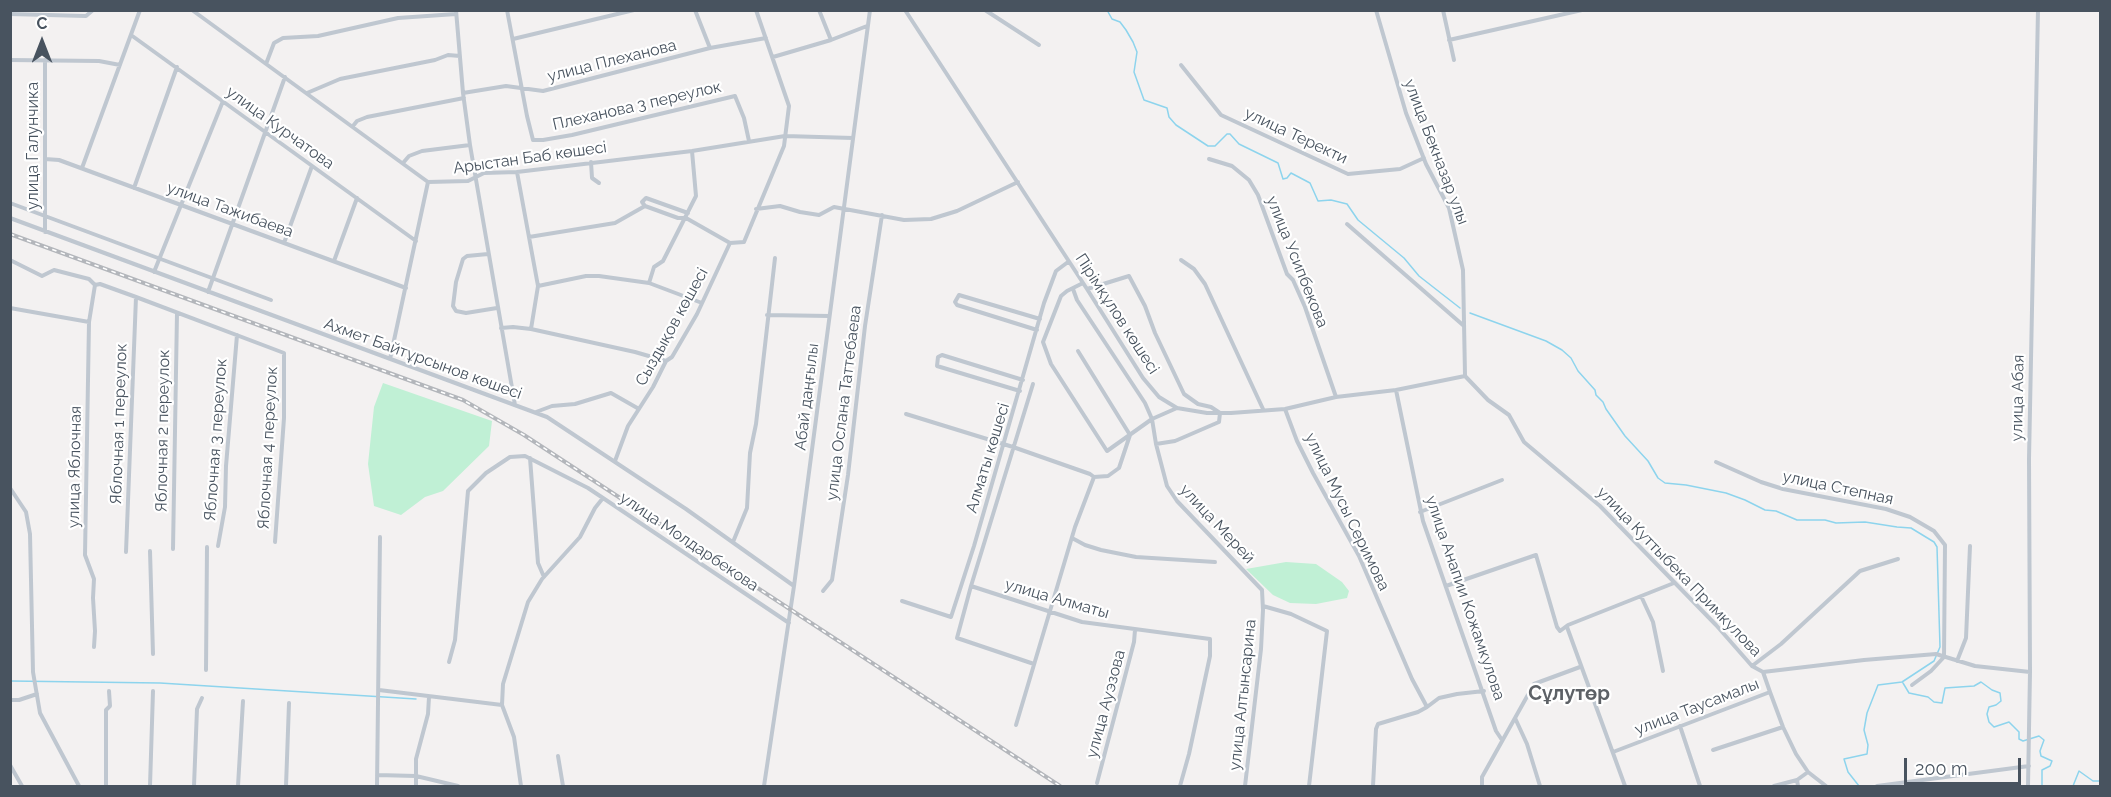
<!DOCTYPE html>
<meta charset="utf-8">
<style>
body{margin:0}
#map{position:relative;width:2111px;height:797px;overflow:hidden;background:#f3f1f1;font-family:Raleway,sans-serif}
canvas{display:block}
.frame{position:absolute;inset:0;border:12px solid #48535f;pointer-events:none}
.north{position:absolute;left:12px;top:12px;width:60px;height:60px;-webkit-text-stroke:4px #fff;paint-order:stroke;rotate:0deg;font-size:16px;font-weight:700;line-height:24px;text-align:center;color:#48535f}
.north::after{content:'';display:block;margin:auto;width:21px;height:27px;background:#48535f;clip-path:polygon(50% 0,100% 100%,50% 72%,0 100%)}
.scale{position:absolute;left:1904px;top:758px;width:117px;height:27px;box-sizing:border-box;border:3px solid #48535f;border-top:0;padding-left:8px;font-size:18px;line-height:21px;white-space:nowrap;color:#48535f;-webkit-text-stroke:4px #fff;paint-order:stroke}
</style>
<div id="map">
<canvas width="2111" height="797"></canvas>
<div class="frame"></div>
<div class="north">С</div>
<div class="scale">200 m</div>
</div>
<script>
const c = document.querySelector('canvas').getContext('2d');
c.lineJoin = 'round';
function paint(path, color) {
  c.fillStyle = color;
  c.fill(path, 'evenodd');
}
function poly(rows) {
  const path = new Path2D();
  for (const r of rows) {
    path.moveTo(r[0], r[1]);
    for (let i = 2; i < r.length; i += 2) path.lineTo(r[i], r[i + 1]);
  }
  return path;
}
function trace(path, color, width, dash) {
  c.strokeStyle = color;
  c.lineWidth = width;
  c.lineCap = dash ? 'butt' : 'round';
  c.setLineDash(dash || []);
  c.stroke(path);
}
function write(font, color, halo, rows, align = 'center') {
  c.font = font + ' Raleway,sans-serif';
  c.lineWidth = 4.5;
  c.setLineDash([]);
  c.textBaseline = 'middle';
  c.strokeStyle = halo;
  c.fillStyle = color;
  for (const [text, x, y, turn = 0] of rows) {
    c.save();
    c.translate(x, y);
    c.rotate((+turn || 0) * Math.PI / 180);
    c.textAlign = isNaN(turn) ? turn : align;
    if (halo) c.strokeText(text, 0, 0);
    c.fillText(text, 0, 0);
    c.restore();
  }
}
const green = poly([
 [383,383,492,421,489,446,443,491,425,497,401,515,374,506,368,464,374,407],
 [1286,562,1316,564,1342,582,1349,591,1347,598,1316,604,1290,603,1273,595,1246,569]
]);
const stream = poly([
 [1107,10,1112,19,1120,22,1126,30,1133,42,1137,52,1134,72,1144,100,1167,108,1169,117,1176,125,1208,146,1215,146,1227,134,1230,134,1239,144,1278,163,1283,179,1287,178,1291,173,1310,183,1318,201,1331,200,1347,204,1358,220,1404,258,1419,276,1460,308],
 [1470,313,1546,341,1562,350,1571,358,1578,371,1595,390,1596,395,1603,402,1606,409,1625,436,1648,461,1658,478,1665,483,1686,485,1726,493,1745,500,1765,510,1776,511,1797,520,1825,520,1836,523,1865,522,1897,527,1911,528,1934,542,1937,547,1940,647,1934,661,1902,682,1878,685,1867,713,1864,730,1868,745,1867,754,1844,759,1848,772,1859,786],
 [10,681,160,683,416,699],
 [1903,683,1909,693,1928,697,1934,702,1942,703,1945,688,1974,686,1981,682,1992,690,2000,693,2001,701,1996,705,1989,707,1987,714,1989,722,1994,727,2009,722,2019,732,2019,739,2023,741,2039,736,2044,740,2040,751,2041,756,2052,761,2050,766,2042,770,2042,786],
 [2073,786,2079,771,2093,781,2100,781]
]);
const minor = poly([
 [192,10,428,182,468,181,484,173,517,172,692,151,785,136,853,138],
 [456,10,463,93,470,145,515,405],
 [507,10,527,116,533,140,543,140,572,135,735,96,744,118,749,141],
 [695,10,710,48],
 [819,10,831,40],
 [905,10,1087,289,1143,378,1159,397,1177,408,1207,413,1231,413,1285,409,1336,397,1396,390,1465,376],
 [985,10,1039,45],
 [1376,10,1406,113,1426,164,1449,208,1463,270,1465,375],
 [1443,10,1454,60],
 [10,14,86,16,93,10],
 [131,35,416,241],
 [513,39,634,10],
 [1449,40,1582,10],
 [773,57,831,40,867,26],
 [10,60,99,61,120,65],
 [266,64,274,43,283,38,318,36,398,18,456,14],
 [1181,65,1221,115,1348,174,1400,169,1424,158],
 [307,93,340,79,435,60,448,55,460,56],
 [463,93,506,86,543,91,710,48,766,38],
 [353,126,357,121,367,117,464,98],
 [45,159,59,160,406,288],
 [1209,159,1232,166,1249,180,1258,195,1287,274,1293,280,1305,307,1336,397],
 [591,162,592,178,599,183],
 [403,163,409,156,422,151,470,145],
 [82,168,140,10],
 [517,172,538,286,531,329],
 [134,188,177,67],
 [10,203,271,300],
 [756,209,780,206,800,212,819,215,834,207,904,220,931,219,957,211,1018,182],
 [688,213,646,198,642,202,645,206,678,218,686,218,730,243],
 [10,218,547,417,686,509,794,586],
 [1347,224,1464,326],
 [45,232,45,60],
 [529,237,615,223,645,206],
 [284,243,312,166],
 [488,254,467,256,463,259,456,282,453,306,456,311,466,313,497,308],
 [10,260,42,276,54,270,89,279,95,285],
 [1181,260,1194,269,1205,284,1263,409],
 [334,261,357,198],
 [154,272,223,101],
 [649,283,654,267,663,261,696,196,692,151],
 [1083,283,1067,291,1061,296,1043,342,1051,364,1107,451,1152,419,1177,408],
 [538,286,586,276,599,276,649,283,702,303],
 [1073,289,1077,300,1145,403,1152,419,1156,444,1167,486,1177,501,1262,590,1263,610,1261,649,1245,786],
 [1087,289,1129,276,1145,306,1155,333,1184,394,1198,404,1211,407,1220,413,1219,422,1175,441,1156,444],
 [208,292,285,77],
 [10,308,89,322],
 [767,315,829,316],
 [501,328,513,327,531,329,635,352,666,361],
 [1037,330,957,305,955,302,959,295,1040,319],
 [1078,351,1130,435,1119,468,1108,476,1094,477],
 [390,359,428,182],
 [1465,376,1488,400,1509,415,1524,442,1600,506,1716,625,1752,666,1763,672,1864,660,1936,654,1975,666,2030,672],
 [1033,384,971,586,957,638,1034,664],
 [1396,390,1423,521,1496,731,1502,740],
 [1020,391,937,366,938,357,942,355,1023,380],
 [1285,409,1297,441,1313,473,1359,556,1412,679,1427,707,1418,712,1378,724,1376,729,1373,786],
 [536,412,552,406,575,404,611,393,639,409],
 [906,414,1013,447,1090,474,1094,477],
 [530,458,538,563,544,577],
 [615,461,628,426,653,387,666,361,672,357,697,314,730,243,744,242,784,146,789,106,756,10],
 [1716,462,1761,482,1783,489,1886,509,1910,517,1934,531,1945,545,1944,657,1931,671,1912,685],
 [10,488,26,512,30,534,33,672,40,713,79,786],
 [1420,512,1502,480],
 [1072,538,1085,545,1101,550,1136,557,1215,562],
 [733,542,747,508,750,453,756,424,775,258],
 [218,546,225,507,226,466,237,335],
 [173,549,177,313],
 [150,551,153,654],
 [126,552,136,297],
 [971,586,1082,622,1210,639,1210,656,1189,754,1180,786],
 [1446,586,1536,555,1557,627,1560,631,1568,625,1674,583],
 [823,591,832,580,848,475,865,326,882,215],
 [1641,596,1653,622,1663,671],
 [902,601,951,617,974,546,1044,303,1056,271,1068,262],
 [1263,606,1291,614,1327,631,1309,786],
 [1567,627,1625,786],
 [94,647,95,631,93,598,94,579,85,555,89,322,95,285,100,284,136,297,284,353,284,418,275,542],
 [1957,661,1966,638,1970,546],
 [449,662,455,640,468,491,486,473,510,457,525,456,588,488,603,498],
 [1752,666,1781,644,1860,571,1898,559],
 [206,670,207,547],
 [379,690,502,705],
 [1770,692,1783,727,1796,754,1808,772,1826,786],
 [10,700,19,700,37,694],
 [1427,707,1439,698,1457,694,1484,691],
 [1515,718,1527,744,1540,786],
 [1016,725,1075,527,1094,477],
 [1680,726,1700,786],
 [1713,750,1783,727],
 [1613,752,1770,692,1763,672],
 [558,756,563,786],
 [10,765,22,786],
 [377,775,416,776,458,786],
 [1097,783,1134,642,1135,630],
 [106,786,106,710,110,706,109,691],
 [150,786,153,691],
 [194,786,197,709,202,698],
 [238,786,243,701],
 [286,786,289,703],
 [377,786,380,537],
 [416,786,416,759,428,714,429,697],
 [521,786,514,737,502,705,503,684,528,602,542,579,580,537,595,508,603,498,789,623],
 [764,786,794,586,870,10],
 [1482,786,1482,777,1534,684,1580,667],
 [1774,786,1797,780],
 [1798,786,1797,780,1808,772],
 [1877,786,2029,766],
 [2028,786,2030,672,2029,459,2038,10]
]);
const rail = poly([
 [10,234,463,400,524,435,1060,786]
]);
const streetNames = [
 ["улица Плеханова",612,61,-14],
 ["Плеханова 3 переулок",637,106,-13],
 ["улица Курчатова",280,128,36],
 ["улица Теректи",1296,136,25],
 ["улица Галунчика",33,146,-90],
 ["улица Бекназар улы",1436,152,69],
 ["Арыстан Баб көшесі",530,158,-8],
 ["улица Тажибаева",230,210,20],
 ["улица Усипбекова",1297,262,68],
 ["Пірімқұлов көшесі",1117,314,57],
 ["Сыздықов көшесі",672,327,-61],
 ["Ахмет Байтұрсынов көшесі",423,359,20],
 ["Абай даңғылы",807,397,-83],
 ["улица Абая",2018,398,-89],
 ["улица Ослана Таттебаева",844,403,-83],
 ["Яблочная 1 переулок",119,424,-88],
 ["Яблочная 2 переулок",163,431,-89],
 ["Яблочная 3 переулок",216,440,-86],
 ["Яблочная 4 переулок",268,448,-87],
 ["Алматы көшесі",988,458,-73],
 ["улица Яблочная",75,467,-89],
 ["улица Степная",1838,488,12],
 ["улица Мусы Серимова",1347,512,64],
 ["улица Мерей",1217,524,47],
 ["улица Молдарбекова",689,542,34],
 ["улица Куттыбека Примкулова",1679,572,46],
 ["улица Анапии Кожамкулова",1465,598,71],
 ["улица Алматы",1057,599,16],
 ["улица Алтынсарина",1243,695,-84],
 ["улица Ауэзова",1106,704,-75],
 ["улица Таусамалы",1697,707,-21]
];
const quarterNames = [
 ["Сұлутөр",1569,694]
];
paint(green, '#c0f0d5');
trace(stream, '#8dd4ed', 1.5);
trace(minor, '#bfc7d0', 4);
trace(rail, '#b3b6bb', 4);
trace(rail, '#fff', 1.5, [4.5]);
write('16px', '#48535f', '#fff', streetNames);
write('bold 20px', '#5d6166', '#fff', quarterNames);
</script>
